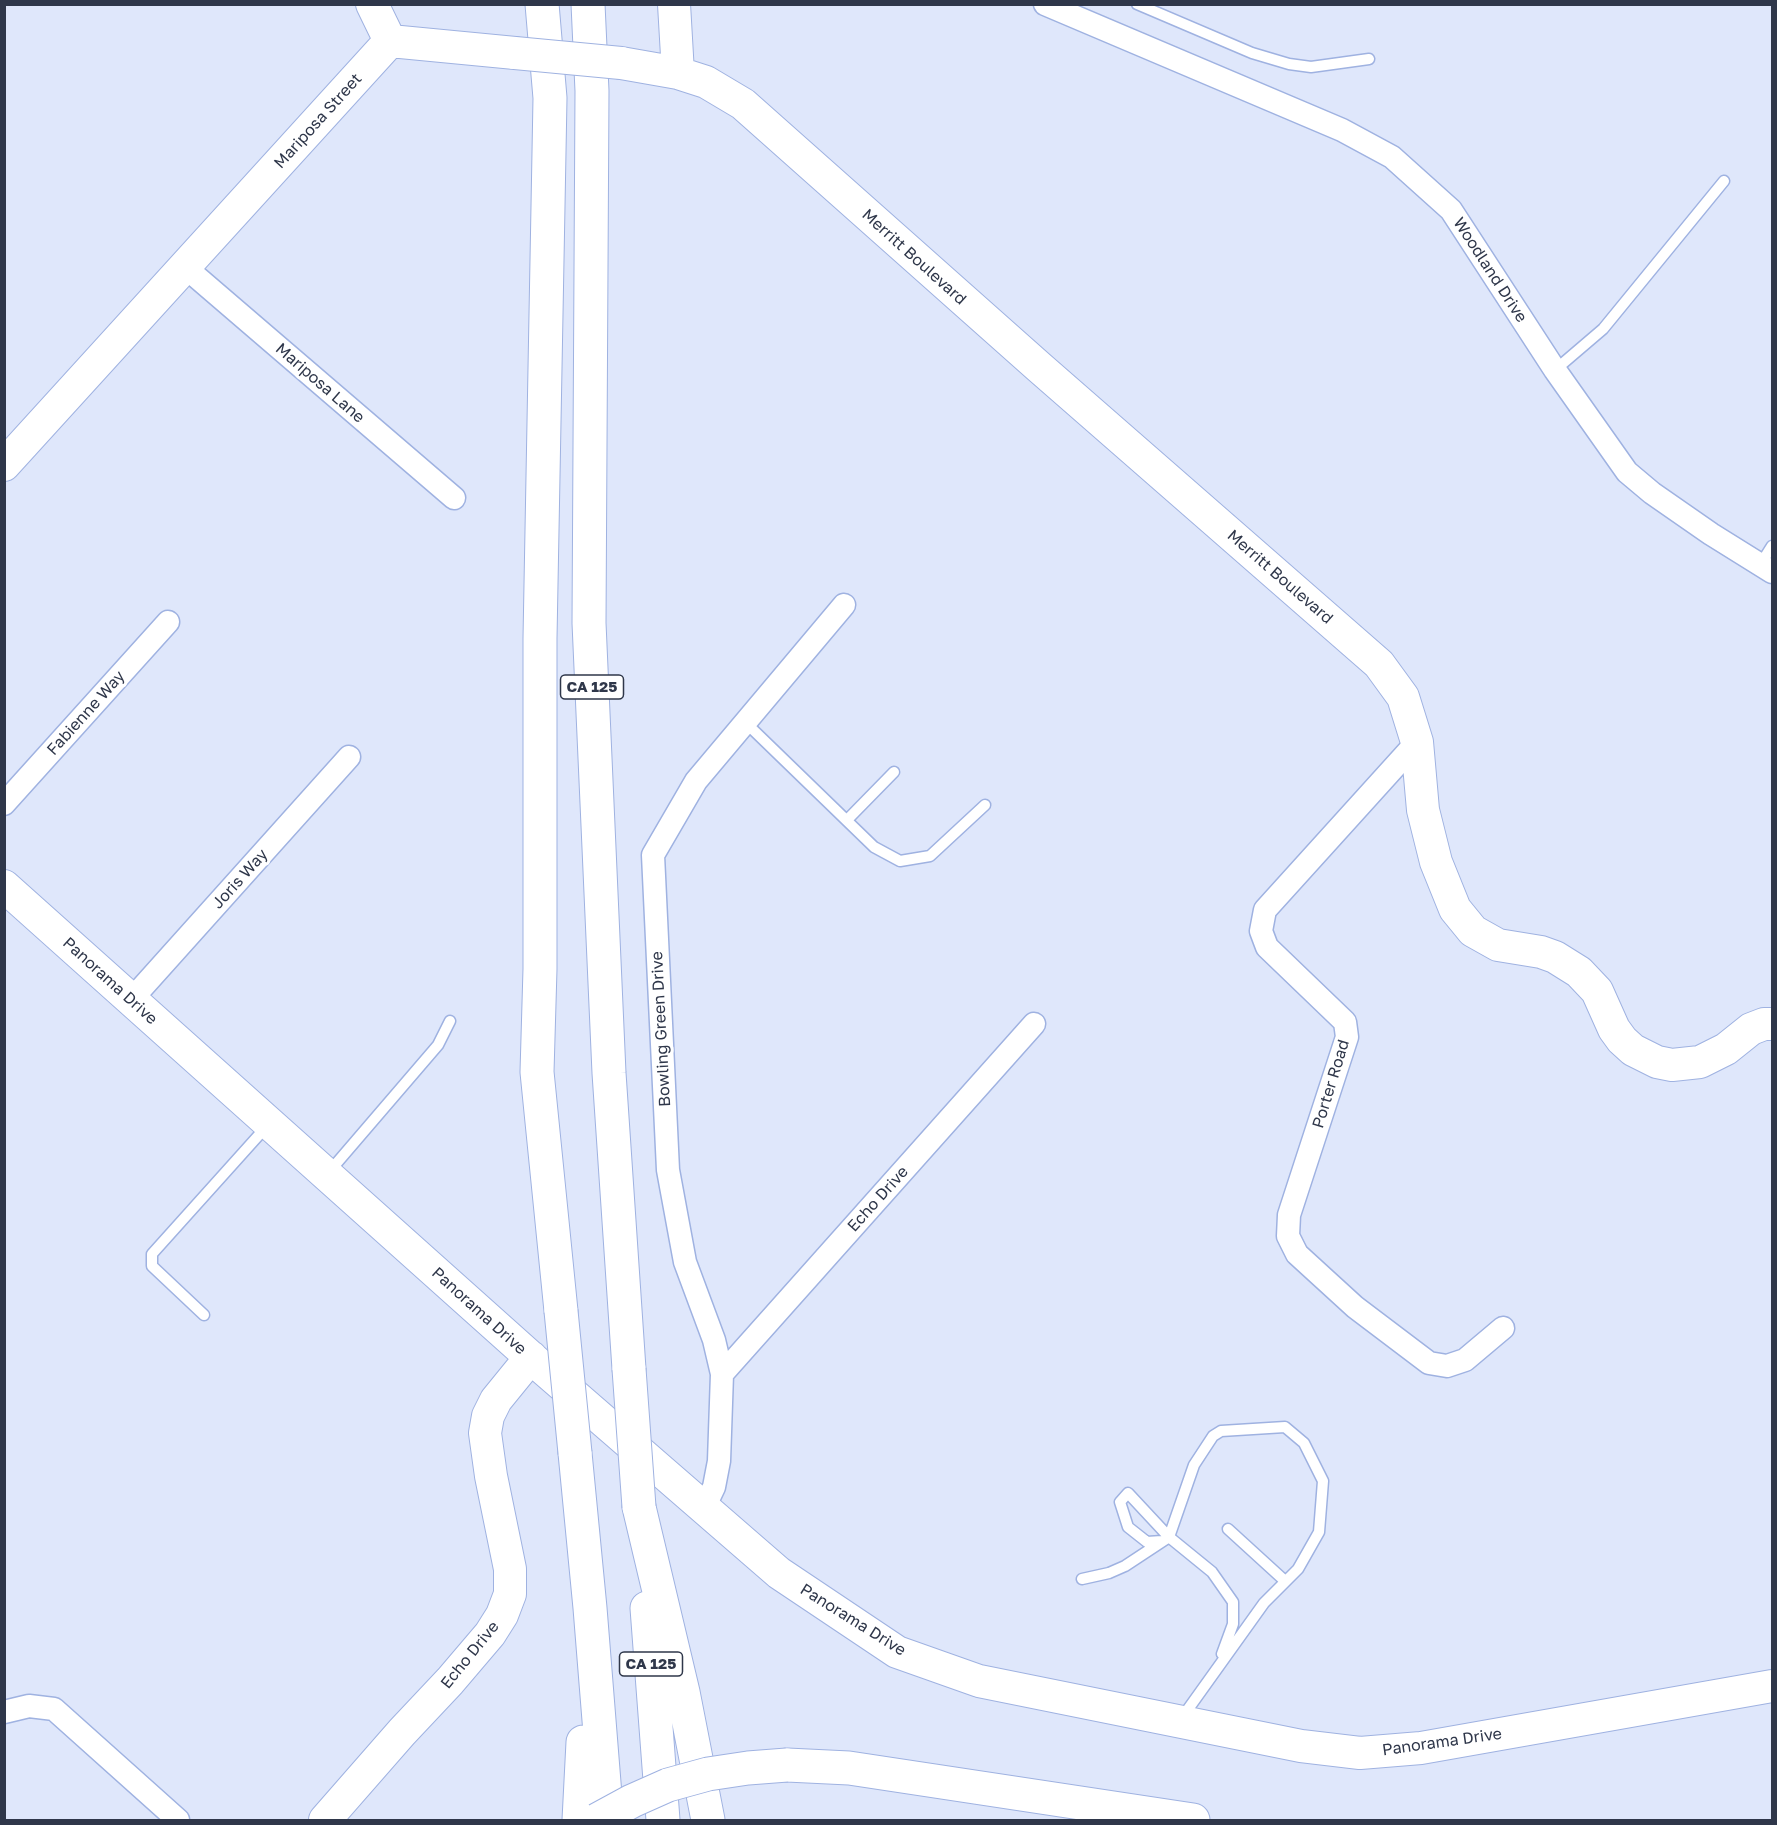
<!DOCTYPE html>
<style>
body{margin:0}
#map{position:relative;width:1777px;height:1825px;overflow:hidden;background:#dfe7fb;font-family:"Golos Text",sans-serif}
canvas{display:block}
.frame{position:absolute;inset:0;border:6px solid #2f374a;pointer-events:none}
</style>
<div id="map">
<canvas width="1777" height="1825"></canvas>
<div class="frame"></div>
</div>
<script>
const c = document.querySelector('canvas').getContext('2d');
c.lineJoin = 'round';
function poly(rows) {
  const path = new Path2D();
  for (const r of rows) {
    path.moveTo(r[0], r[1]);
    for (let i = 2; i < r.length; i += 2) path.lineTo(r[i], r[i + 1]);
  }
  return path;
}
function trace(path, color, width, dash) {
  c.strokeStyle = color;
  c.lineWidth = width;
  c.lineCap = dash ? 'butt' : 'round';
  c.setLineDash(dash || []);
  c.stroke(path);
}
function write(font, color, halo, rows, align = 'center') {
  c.font = font + ' "Golos Text",sans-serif';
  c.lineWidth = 6;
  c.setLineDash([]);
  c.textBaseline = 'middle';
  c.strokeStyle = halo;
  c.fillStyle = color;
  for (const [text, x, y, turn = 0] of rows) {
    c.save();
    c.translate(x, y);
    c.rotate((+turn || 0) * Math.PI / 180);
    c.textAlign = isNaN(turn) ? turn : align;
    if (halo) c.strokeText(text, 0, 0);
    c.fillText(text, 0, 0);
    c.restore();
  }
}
const lane = poly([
 [1137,4,1252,53,1289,64,1311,67,1369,59],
 [1555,370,1603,329,1724,181],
 [1760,565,1772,546],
 [745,722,874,847,900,861,930,856,985,805],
 [847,820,894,772],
 [329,1172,438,1045,450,1021],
 [204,1315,152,1266,152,1254,267,1126],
 [1228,1529,1285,1581],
 [1162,1541,1147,1542,1128,1527,1120,1502,1128,1493,1169,1537,1194,1465,1213,1436,1221,1431,1285,1427,1304,1443,1323,1481,1319,1532,1298,1569,1264,1603,1181,1719],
 [1082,1579,1109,1573,1125,1566,1169,1537,1212,1572,1233,1602,1233,1624,1222,1654]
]);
const street = poly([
 [1045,4,1342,130,1392,157,1451,210,1555,370,1627,472,1652,493,1711,534,1772,572],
 [185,267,454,498],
 [1417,742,1265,910,1261,931,1267,947,1345,1022,1347,1037,1289,1215,1288,1236,1297,1254,1355,1307,1429,1363,1447,1366,1465,1360,1503,1328],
 [4,804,168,622],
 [131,1000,349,757],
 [722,1374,1034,1024],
 [704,1508,714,1487,719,1461,722,1374,714,1340,685,1262,668,1170,653,855,696,781,844,605],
 [4,1712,29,1706,54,1709,178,1820]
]);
const secondary = poly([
 [372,4,390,41],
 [674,4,678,73],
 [390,41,515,53],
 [621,63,678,73,706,82,743,104,1039,367,1379,664,1403,697,1417,742,1423,810,1436,862,1455,909,1473,931,1498,945,1541,952,1555,957,1579,972,1597,991,1614,1029,1622,1040,1633,1050,1657,1062,1672,1065,1700,1062,1726,1049,1751,1029,1764,1024,1772,1024],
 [4,465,390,41],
 [4,886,545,1370,779,1573,897,1652,979,1681,1301,1746,1360,1753,1421,1748,1772,1686],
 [325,1820,402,1732,450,1681,490,1634,502,1615,510,1594,510,1569,491,1476,485,1433,488,1416,496,1400,531,1357]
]);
const highway = poly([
 [542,4,550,98,540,638,540,969,537,1072,561,1311],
 [588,4,592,91,589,623,609,1073,629,1369],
 [575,1453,590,1608,607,1820],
 [639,1507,683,1692,708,1820],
 [647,1608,663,1820],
 [787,1765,849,1768,1193,1820],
 [579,1820,583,1742]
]);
const secondaryBridge = poly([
 [515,53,621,63]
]);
const highwayBridge = poly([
 [561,1311,575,1453],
 [629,1369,639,1507],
 [597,1820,632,1801,668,1785,708,1774,748,1768,787,1765]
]);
const shields = [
 [592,687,63],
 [651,1664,63]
];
const shieldNames = [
 ["CA 125",592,687],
 ["CA 125",651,1664]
];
const streetNames = [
 ["Mariposa Street",318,121,-48],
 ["Merritt Boulevard",914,257,42],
 ["Woodland Drive",1490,270,57],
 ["Mariposa Lane",320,383,41],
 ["Merritt Boulevard",1280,577,41],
 ["Fabienne Way",86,713,-48],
 ["Joris Way",240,879,-48],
 ["Panorama Drive",110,981,42],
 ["Bowling Green Drive",661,1029,-93],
 ["Porter Road",1331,1084,-73],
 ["Echo Drive",878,1199,-48],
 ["Panorama Drive",479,1311,42],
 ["Panorama Drive",853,1620,32],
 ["Echo Drive",470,1655,-51],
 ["Panorama Drive",1442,1742,-8]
];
trace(lane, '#9fb2e1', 13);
trace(street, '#9fb2e1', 25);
trace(secondary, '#9fb2e1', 34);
trace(highway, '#9fb2e1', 35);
trace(lane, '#fff', 10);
trace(street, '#fff', 22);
trace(secondary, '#fff', 32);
trace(highway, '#fff', 33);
trace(secondaryBridge, '#9fb2e1', 34, []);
trace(highwayBridge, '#9fb2e1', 35, []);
trace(secondaryBridge, '#fff', 32);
trace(highwayBridge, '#fff', 33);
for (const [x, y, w] of shields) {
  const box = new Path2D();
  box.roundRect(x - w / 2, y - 12, w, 24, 4.5);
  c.fillStyle = '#fff';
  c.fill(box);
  trace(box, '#2f374a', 1.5);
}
write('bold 15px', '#2f374a', null, shieldNames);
write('16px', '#2f374a', '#fff', streetNames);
</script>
